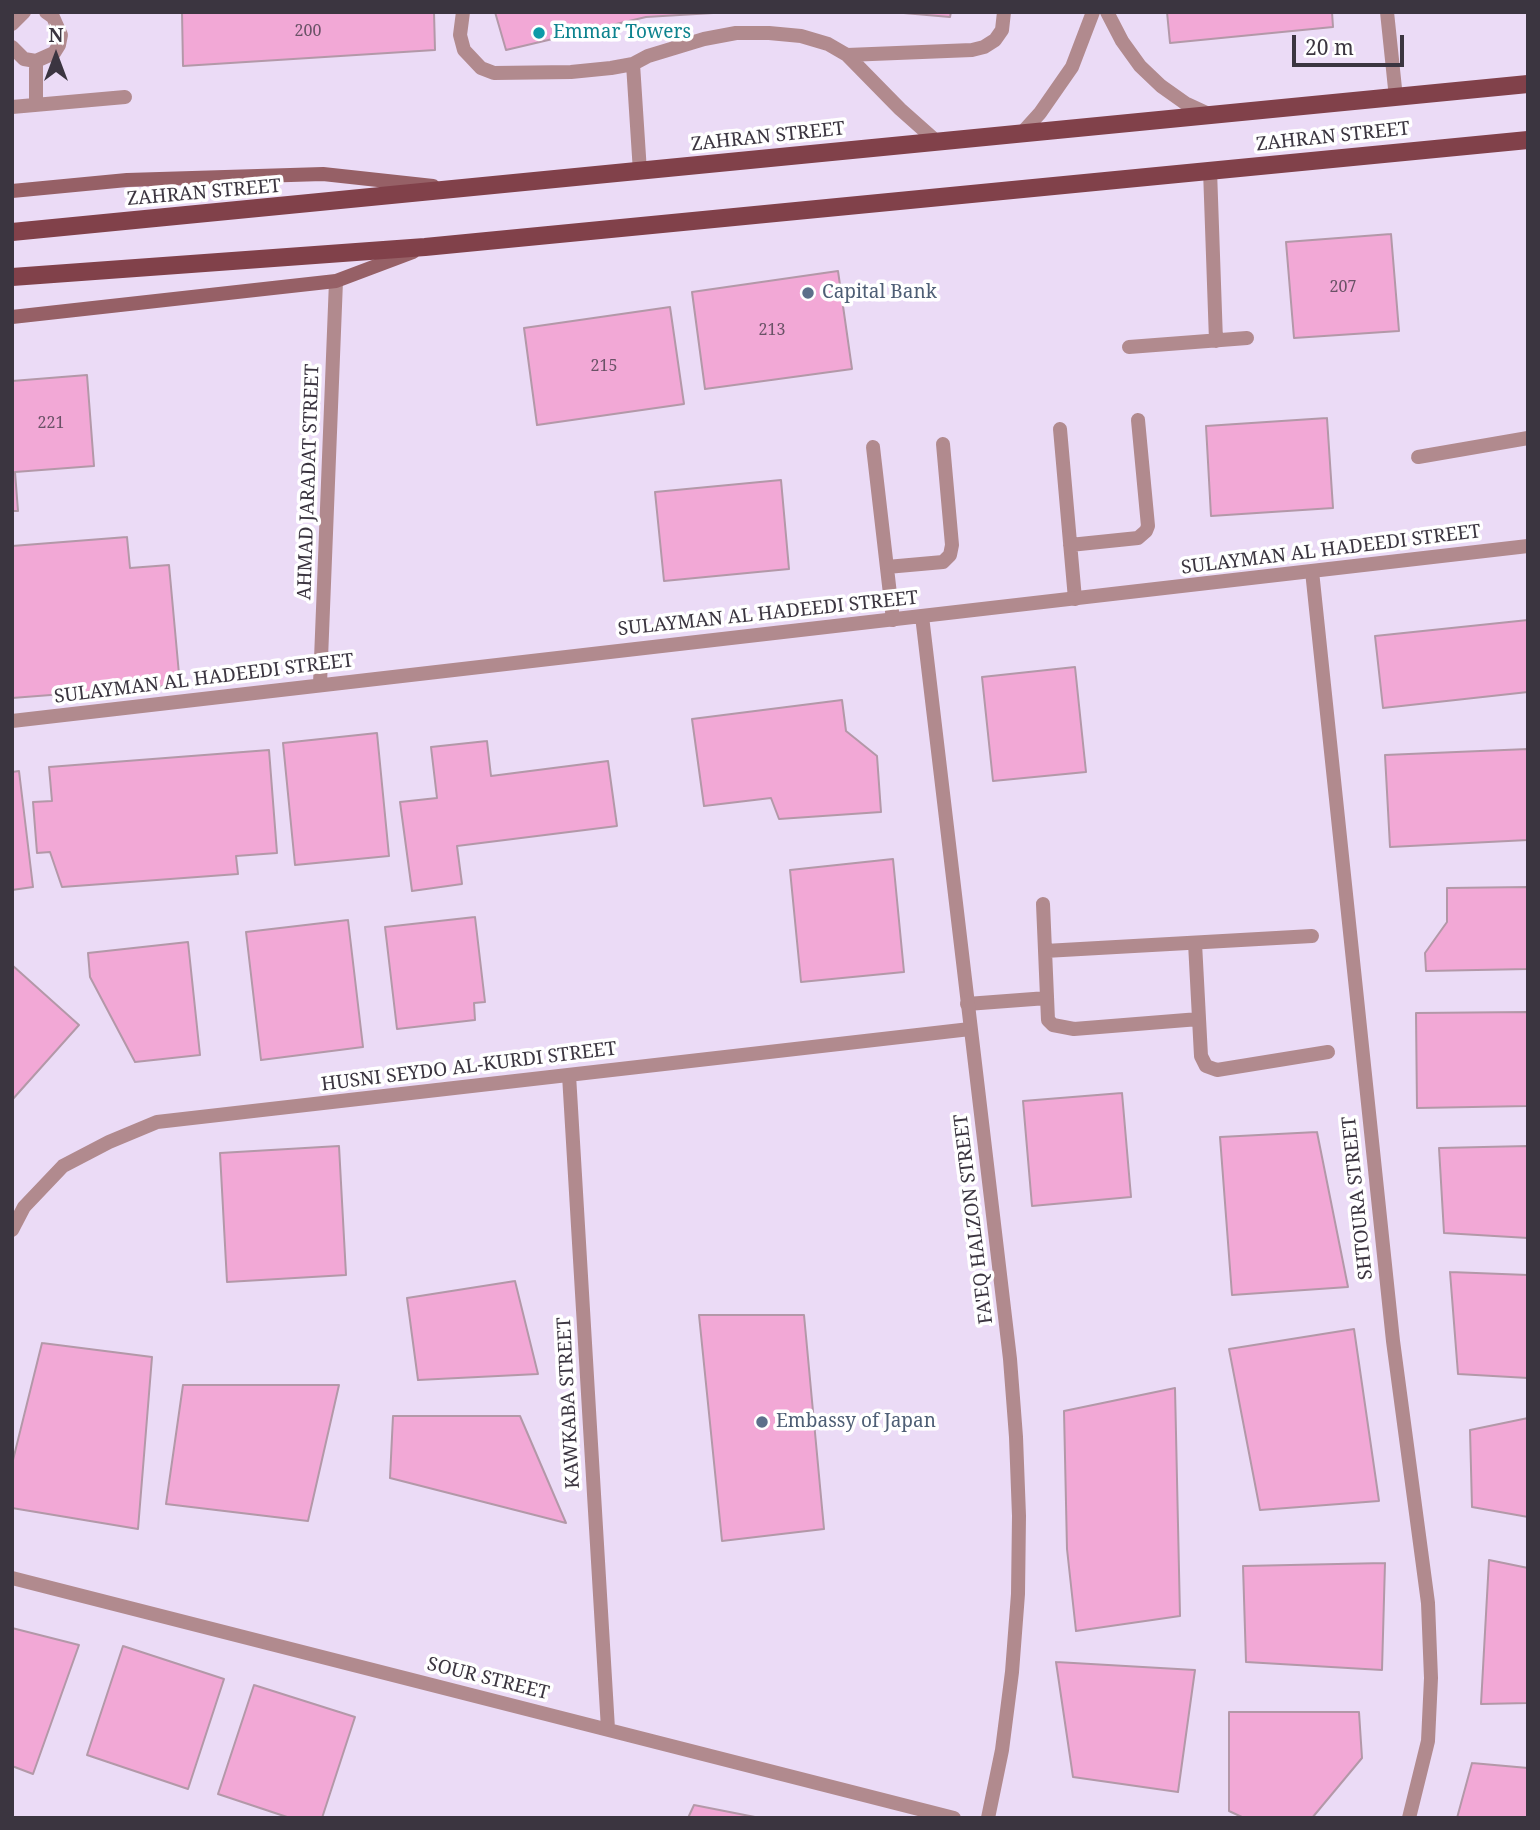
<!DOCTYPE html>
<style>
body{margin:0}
#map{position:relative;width:1540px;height:1830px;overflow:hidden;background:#ebdbf6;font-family:"Noto Serif",serif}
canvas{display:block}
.frame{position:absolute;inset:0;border:14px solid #3b3540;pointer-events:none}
.north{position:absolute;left:21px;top:21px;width:70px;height:70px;-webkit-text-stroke:5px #fff;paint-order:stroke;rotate:0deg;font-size:19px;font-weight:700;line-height:28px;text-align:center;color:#3b3540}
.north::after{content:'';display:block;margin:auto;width:24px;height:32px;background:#3b3540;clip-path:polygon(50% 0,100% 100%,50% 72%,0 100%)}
.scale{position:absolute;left:1292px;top:35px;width:112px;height:32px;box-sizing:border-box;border:4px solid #3b3540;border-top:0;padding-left:9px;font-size:21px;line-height:24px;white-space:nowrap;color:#3b3540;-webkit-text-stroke:5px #fff;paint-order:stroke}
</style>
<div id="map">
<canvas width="1540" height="1830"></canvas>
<div class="frame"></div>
<div class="north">N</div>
<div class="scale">20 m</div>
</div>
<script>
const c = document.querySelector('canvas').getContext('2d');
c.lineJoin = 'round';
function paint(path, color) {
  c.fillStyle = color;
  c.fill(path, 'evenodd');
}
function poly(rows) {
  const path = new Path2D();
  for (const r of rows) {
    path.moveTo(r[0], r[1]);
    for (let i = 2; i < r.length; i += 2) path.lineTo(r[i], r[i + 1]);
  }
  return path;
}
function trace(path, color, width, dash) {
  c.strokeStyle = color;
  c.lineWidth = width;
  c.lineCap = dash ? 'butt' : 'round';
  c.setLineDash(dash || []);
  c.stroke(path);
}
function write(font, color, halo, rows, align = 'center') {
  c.font = font + ' "Noto Serif",serif';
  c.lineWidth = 7;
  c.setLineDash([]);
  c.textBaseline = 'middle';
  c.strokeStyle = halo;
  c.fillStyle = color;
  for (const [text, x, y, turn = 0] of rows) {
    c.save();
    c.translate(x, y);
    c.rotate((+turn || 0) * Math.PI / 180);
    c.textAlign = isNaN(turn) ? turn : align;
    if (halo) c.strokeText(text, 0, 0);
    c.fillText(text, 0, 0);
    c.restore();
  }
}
const building = poly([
 [182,12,434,12,435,50,183,66,182,12],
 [495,12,730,12,646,17,506,50,495,12],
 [892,12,951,12,950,17,892,12],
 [1167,12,1332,12,1333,27,1170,43,1167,12],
 [1391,234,1399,331,1294,338,1286,242,1391,234],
 [838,271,852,369,705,389,692,292,838,271],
 [670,307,684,404,537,425,524,328,670,307],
 [87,375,94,466,15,472,18,511,12,511,12,381,87,375],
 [1327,418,1333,508,1211,516,1206,426,1327,418],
 [781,480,789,569,664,581,655,492,781,480],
 [127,537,130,568,169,565,180,685,12,698,12,546,127,537],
 [1528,620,1528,692,1383,708,1375,636,1528,620],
 [1075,667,1086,772,993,781,982,677,1075,667],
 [842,700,846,731,877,756,881,812,779,819,771,798,704,806,692,719,842,700],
 [377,733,389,856,295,865,283,743,377,733],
 [487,741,491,776,608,761,617,826,457,846,462,884,412,891,400,802,437,798,431,747,487,741],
 [1528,749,1528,840,1390,847,1385,755,1528,749],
 [269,750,277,853,236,856,238,874,62,887,50,852,37,853,33,802,52,801,49,767,269,750],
 [19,771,33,887,12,890,12,772,19,771],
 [893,859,904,972,801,982,790,870,893,859],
 [1528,887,1528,969,1426,971,1425,953,1447,922,1447,888,1528,887],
 [475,917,485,1002,474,1003,475,1020,397,1029,385,927,475,917],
 [348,920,363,1047,261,1060,246,932,348,920],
 [188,942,200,1055,135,1062,90,977,88,953,188,942],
 [12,965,79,1025,12,1100,12,965],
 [1528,1012,1528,1106,1417,1108,1416,1013,1528,1012],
 [1122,1093,1131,1197,1032,1206,1023,1101,1122,1093],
 [1317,1132,1348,1287,1232,1295,1220,1137,1317,1132],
 [339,1146,346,1275,227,1282,220,1153,339,1146],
 [1528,1146,1528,1238,1444,1233,1439,1148,1528,1146],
 [1450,1272,1528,1275,1528,1378,1458,1374,1450,1272],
 [515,1281,538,1374,418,1380,407,1298,515,1281],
 [699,1315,804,1315,824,1529,722,1541,699,1315],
 [1354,1329,1379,1501,1260,1510,1229,1349,1354,1329],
 [42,1343,152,1357,138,1529,12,1508,12,1464,42,1343],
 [183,1385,339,1385,308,1521,166,1504,183,1385],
 [1175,1388,1180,1616,1076,1631,1067,1549,1064,1411,1175,1388],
 [393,1416,520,1416,566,1523,390,1478,393,1416],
 [1528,1418,1528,1517,1472,1507,1470,1430,1528,1418],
 [1489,1560,1528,1568,1528,1703,1481,1704,1489,1560],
 [1385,1563,1382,1670,1246,1662,1243,1566,1385,1563],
 [12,1628,79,1645,33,1774,12,1766,12,1628],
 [123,1646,224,1679,188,1789,87,1755,123,1646],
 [1056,1662,1195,1670,1178,1792,1073,1777,1056,1662],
 [254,1685,355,1717,322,1818,290,1818,218,1794,254,1685],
 [1229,1712,1359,1712,1362,1758,1312,1818,1244,1818,1229,1811,1229,1712],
 [1472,1763,1528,1768,1528,1818,1457,1818,1472,1763],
 [694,1805,760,1818,688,1818,694,1805]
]);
const lane = poly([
 [463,12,460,35,464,50,481,68,494,73,571,72,611,68,633,64,648,56,704,39,736,33,769,33,801,36,828,44,847,55,900,109,936,141],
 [1387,12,1396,98],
 [12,24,24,12],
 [12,47,24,59,36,61,54,53,59,45,61,35,53,17,46,12],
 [847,55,972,50,984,47,995,40,1002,30,1004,12],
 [36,61,36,105],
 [633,64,640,172],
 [12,107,125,97],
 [1210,170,1216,341],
 [1129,347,1247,338],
 [1060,429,1075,599],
 [873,447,893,620],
 [1418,457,1528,438],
 [1070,545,1138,538,1146,531,1148,526,1138,420],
 [887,567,943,562,950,555,952,545,943,444],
 [1043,904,1048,1020,1053,1025,1074,1029,1199,1019],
 [1195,943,1201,1056,1206,1066,1217,1070,1328,1052],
 [1045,951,1312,936],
 [967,1004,1047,998]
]);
const street = poly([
 [1107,12,1122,41,1140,66,1161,86,1185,103,1211,115],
 [1021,134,1040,113,1072,67,1093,12],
 [1312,571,1393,1341,1428,1603,1431,1678,1428,1741,1409,1818],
 [922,616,1010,1359,1016,1437,1019,1516,1018,1594,1012,1672,1002,1750,988,1818],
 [320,684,336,281],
 [12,721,1528,546],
 [569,1075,608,1729],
 [12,1230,24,1207,63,1166,109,1142,157,1122,970,1029],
 [12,1578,954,1818]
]);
const secondary = poly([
 [12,191,127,180,323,174,433,186],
 [12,317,336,281,413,252]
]);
const primary = poly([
 [12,232,1528,84],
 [12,277,425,247,1528,140]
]);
const markers = [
 [539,33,7,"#0f9aa8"],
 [808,293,7,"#5c6f8a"],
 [762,1422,7,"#5c6f8a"]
];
const numberNames = [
 ["200",308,31],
 ["207",1343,287],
 ["213",772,330],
 ["215",604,366],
 ["221",51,423]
];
const cultureNames = [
 ["Emmar Towers",553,33]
];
const streetNames = [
 ["ZAHRAN STREET",768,137,-6],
 ["ZAHRAN STREET",1333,137,-6],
 ["ZAHRAN STREET",204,193,-5],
 ["AHMAD JARADAT STREET",309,482,-88],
 ["SULAYMAN AL HADEEDI STREET",1331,550,-7],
 ["SULAYMAN AL HADEEDI STREET",768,614,-6],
 ["SULAYMAN AL HADEEDI STREET",204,679,-7],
 ["HUSNI SEYDO AL-KURDI STREET",469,1067,-7],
 ["SHTOURA STREET",1358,1198,-96],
 ["FA'EQ HALZON STREET",974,1219,-97],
 ["KAWKABA STREET",569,1403,-93],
 ["SOUR STREET",488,1679,14]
];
const serviceNames = [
 ["Capital Bank",822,293],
 ["Embassy of Japan",776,1422]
];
paint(building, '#f2a8d6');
trace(building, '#b398a8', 2);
trace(lane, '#b18a8e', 14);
trace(street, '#b18a8e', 14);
trace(secondary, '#966066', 14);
trace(primary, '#81414a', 18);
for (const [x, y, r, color] of markers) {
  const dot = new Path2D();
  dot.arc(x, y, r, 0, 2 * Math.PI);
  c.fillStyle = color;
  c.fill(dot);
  trace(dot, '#fff', 2.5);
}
write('16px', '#695266', null, numberNames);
write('19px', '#0d838f', '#fff', cultureNames, 'left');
write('19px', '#3b3540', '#fff', streetNames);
write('19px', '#4e5e75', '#fff', serviceNames, 'left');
</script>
